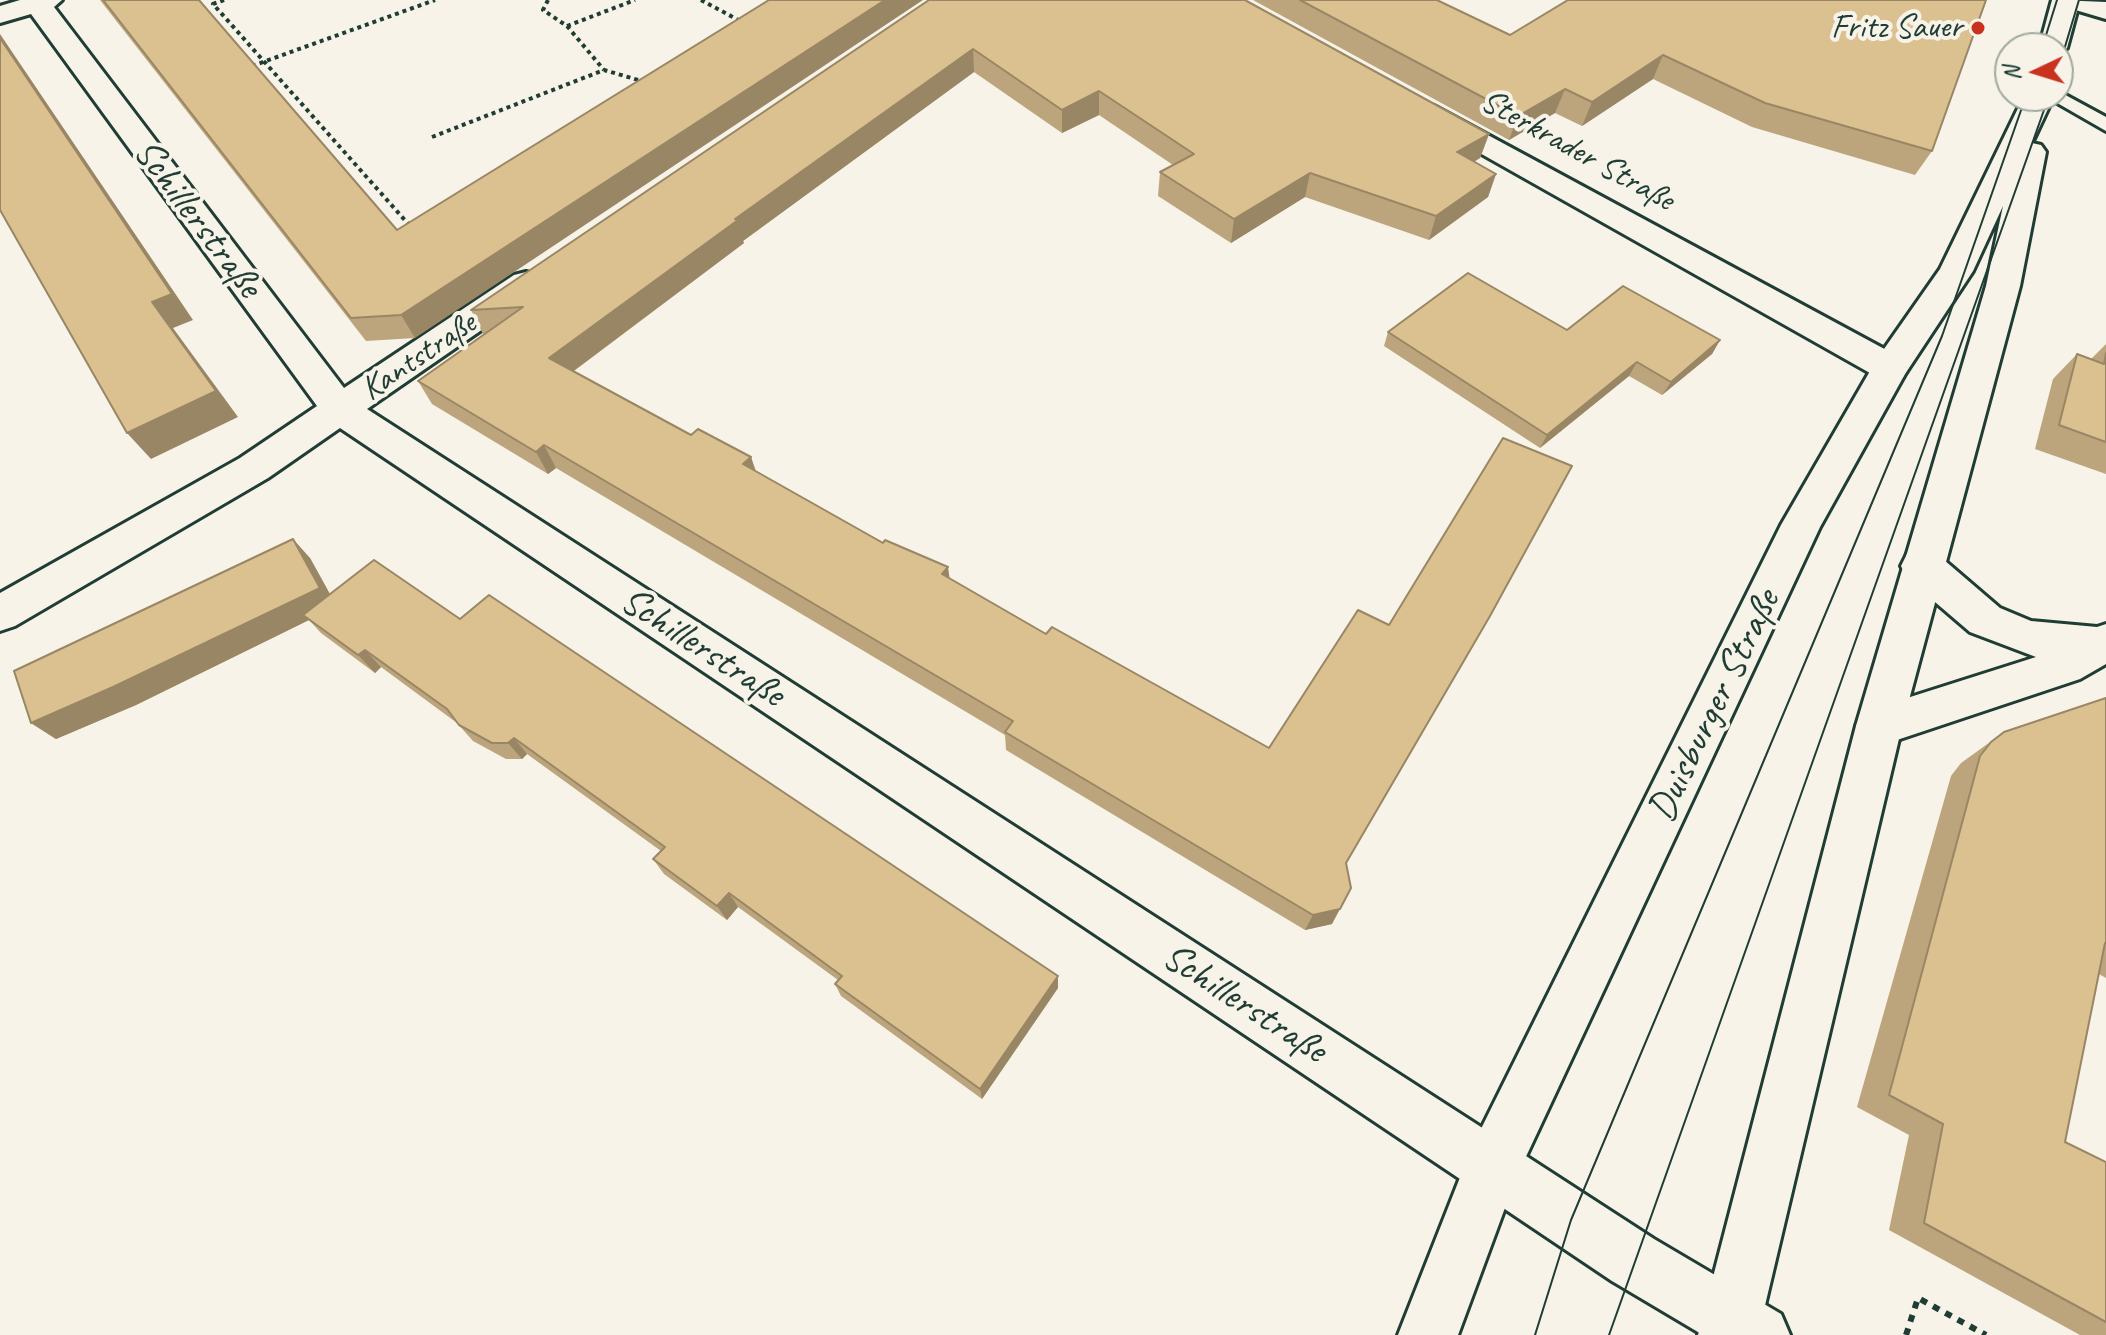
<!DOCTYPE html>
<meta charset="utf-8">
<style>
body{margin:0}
#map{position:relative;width:2106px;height:1335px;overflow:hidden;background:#f7f3e8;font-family:Caveat,sans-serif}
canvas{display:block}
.north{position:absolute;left:1994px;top:32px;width:80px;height:80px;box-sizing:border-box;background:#f7f3e8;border:2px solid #a1aaa0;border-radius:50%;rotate:266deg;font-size:22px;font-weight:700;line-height:32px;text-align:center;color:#1f3d34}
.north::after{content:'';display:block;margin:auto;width:28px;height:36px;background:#c8321e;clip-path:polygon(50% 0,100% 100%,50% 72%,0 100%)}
</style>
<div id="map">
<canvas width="2106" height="1335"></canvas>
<div class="north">N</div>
</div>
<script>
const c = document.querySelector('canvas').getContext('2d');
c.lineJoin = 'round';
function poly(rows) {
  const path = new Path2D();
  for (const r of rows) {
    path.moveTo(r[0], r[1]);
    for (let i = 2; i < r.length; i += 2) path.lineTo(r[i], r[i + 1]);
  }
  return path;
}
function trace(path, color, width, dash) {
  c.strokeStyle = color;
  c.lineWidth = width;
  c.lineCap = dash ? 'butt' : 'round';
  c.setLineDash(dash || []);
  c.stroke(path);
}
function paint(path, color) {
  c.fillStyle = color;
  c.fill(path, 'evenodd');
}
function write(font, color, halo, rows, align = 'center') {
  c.font = font + ' Caveat,sans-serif';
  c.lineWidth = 8;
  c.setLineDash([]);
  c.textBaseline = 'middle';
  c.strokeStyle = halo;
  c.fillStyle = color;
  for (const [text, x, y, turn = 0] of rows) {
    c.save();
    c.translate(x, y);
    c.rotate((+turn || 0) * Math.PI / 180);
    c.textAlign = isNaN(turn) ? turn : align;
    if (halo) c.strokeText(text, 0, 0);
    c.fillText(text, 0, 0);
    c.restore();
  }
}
const pathFar1 = poly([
 [224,0,213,4,411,227],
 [548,0,543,10,567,26,604,70],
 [701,0,742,22],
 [567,26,635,0],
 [252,66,435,0],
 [432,137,604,70,645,82]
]);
const path = poly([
 [1906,1335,1918,1298,1986,1335]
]);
const service = poly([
 [2058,91,2106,117,2106,131,2045,96,2058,96,2058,91]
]);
const minor = poly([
 [20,0,62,0,54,7,344,388,514,275,526,272,538,275,543,283,538,291,367,409,1512,1147,1520,1167,1512,1187,1492,1195,1472,1187,340,428,268,478,15,626,0,631,0,593,240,458,317,406,31,14,0,23,0,6,20,0],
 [2058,0,2106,2,2106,19,2062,6,2058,0],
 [1434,106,1903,359,1908,368,1903,377,1890,381,1877,377,1423,121,1419,115,1423,109,1434,106],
 [1922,550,1937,554,2000,608,2031,621,2097,627,2106,624,2106,664,2080,679,1879,746,1863,740,1856,726,1863,712,2036,657,1970,632,1907,578,1901,566,1907,554,1922,550]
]);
const tertiary = poly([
 [1492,1139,1512,1147,1654,1239,1781,1314,1790,1335,1703,1335,1612,1281,1472,1187,1464,1167,1472,1147,1492,1139]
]);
const secondary = poly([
 [2052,0,2080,0,2067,48,2058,55,2058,48,2039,48,2052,0],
 [2024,96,2054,96,2032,143,2041,145,2046,152,2020,286,1902,726,1758,1335,1698,1335,1856,726,1986,286,2003,206,1973,271,1905,374,1820,527,1516,1178,1458,1335,1398,1335,1472,1147,1781,525,1877,359,1940,269,2024,96]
]);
const tram = poly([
 [2042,48,2057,0],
 [2058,70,2079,0],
 [1535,1335,1571,1220,1942,336,2026,96],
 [1609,1335,2049,96]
]);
const wall = poly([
 [100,0,199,0,397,230,415,338,366,341],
 [929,0,1489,134,1480,158,1474,162,1496,174,1488,197,1429,240,1305,197,1231,243,1158,196,1160,172,1173,165,1099,115,1062,133,974,72,743,241,744,243,574,371,691,435,751,457,756,471,1046,634,1269,748,1389,625,1479,636,1346,864,1332,924,1305,930,1006,750,1005,735,556,468,548,474,432,404,418,381,485,334,483,334,471,310],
 [1253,0,1437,0,1510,35,1568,0,1932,151,1915,175,1752,127,1653,79,1582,126,1555,113,1509,140],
 [1567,330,1720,340,1712,354,1662,395,1629,376,1540,448,1384,346,1388,332],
 [2106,344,2106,474,2035,449,2053,379,2077,354,2091,359],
 [310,558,330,594,460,619,1058,988,982,1099,841,996,835,984,838,980,738,907,727,920,664,874,653,859,661,851,527,754,522,759,506,759,473,741,457,723,381,667,375,673,321,633,309,620,136,705,56,739,31,723],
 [2106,698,2106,978,2099,974,2065,1142,2106,1162,2106,1335,2080,1335,1889,1230,1909,1135,1857,1107,1951,776,1961,763,2004,732]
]);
const shadedWall = poly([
 [885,0,923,0,415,338,401,315],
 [0,34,193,320,173,328,238,417,151,459,127,433,152,302,0,38],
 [973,49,974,72,743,241,744,243,560,381,549,358,735,219],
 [1663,55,1653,79,1582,126,1592,102],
 [1565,89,1555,113,1509,140,1518,116],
 [1099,91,1099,115,1062,133,1062,110],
 [1489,134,1480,158,1449,176,1457,152],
 [1310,173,1305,197,1231,243,1234,219],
 [1496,174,1488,197,1429,240,1436,216],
 [1720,340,1712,354,1662,395,1671,382],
 [1637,362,1629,376,1540,448,1547,435],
 [544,445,556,468,548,474,536,452],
 [751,457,758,480,743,464],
 [293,539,310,558,337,607,303,615,309,620,136,705,56,739,31,723],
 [948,567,951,588,942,574],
 [365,650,381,667,375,673,358,655],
 [514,738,527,754,522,759,508,743],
 [729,893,738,907,727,920,717,906],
 [1340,909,1332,924,1305,930,1313,915],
 [1058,976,1058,988,982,1099,980,1089]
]);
const building = poly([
 [103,0,199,0,397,230,769,0,885,0,401,315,351,318,103,0],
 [929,0,1245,0,1489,134,1457,152,1496,174,1436,216,1310,173,1234,219,1160,172,1194,154,1099,91,1062,110,973,49,735,219,738,220,549,358,691,435,698,429,751,457,743,464,883,543,885,540,948,567,942,574,1046,634,1052,627,1269,748,1358,610,1389,625,1503,438,1572,466,1490,616,1346,863,1351,888,1340,909,1313,915,1005,732,1013,721,544,445,536,452,418,381,523,307,471,310,929,0],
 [1300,0,1437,0,1510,35,1568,0,1986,0,1932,151,1765,103,1663,55,1592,102,1565,89,1518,116,1300,0],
 [0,38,172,294,152,302,216,391,127,433,0,210,0,38],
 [1468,273,1567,330,1623,286,1720,340,1671,382,1637,362,1547,435,1388,332,1468,273],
 [2106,353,2106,442,2059,425,2077,354,2104,364,2106,353],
 [293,539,320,588,113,687,31,723,14,671,293,539],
 [374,560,460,619,489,595,1058,976,980,1089,835,984,842,976,729,893,717,906,653,859,665,847,514,738,508,743,492,743,459,725,447,709,365,650,358,655,303,615,374,560],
 [2106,698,2106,943,2105,943,2065,1142,2106,1162,2106,1322,1924,1223,1943,1124,1889,1095,1980,756,1991,742,2004,732,2106,698]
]);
const markers = [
 [1978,28,8,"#c8321e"]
];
const farPoinames = [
 ["Fritz Sauer",1962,28]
];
const farStreetnames = [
 ["Sterkrader Straße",1577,151,29],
 ["Kantstraße",419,357,-34]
];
const streetNames = [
 ["Schillerstraße",197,219,53],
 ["Schillerstraße",702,648,33],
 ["Duisburger Straße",1715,706,-64],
 ["Schillerstraße",1244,1004,33]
];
trace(service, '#1f3d34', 6);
trace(minor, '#1f3d34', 6);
trace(tertiary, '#1f3d34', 6);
trace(secondary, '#1f3d34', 6);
trace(pathFar1, '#1f3d34', 4, [4, 4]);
trace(path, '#1f3d34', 6, [7, 7]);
paint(service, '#f7f3e8');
paint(minor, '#f7f3e8');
paint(tertiary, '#f7f3e8');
paint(secondary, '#f7f3e8');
trace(tram, '#1f3d34', 2);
paint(wall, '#bca57c');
paint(shadedWall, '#998665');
paint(building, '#dbc090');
trace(building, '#998665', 2);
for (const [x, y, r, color] of markers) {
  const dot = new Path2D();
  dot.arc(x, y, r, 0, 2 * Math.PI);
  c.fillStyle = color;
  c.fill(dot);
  trace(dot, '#f7f3e8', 3);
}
write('34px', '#1f3d34', '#f7f3e8', farPoinames, 'right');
write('34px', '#1f3d34', '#f7f3e8', farStreetnames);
write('40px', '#1f3d34', '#f7f3e8', streetNames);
</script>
